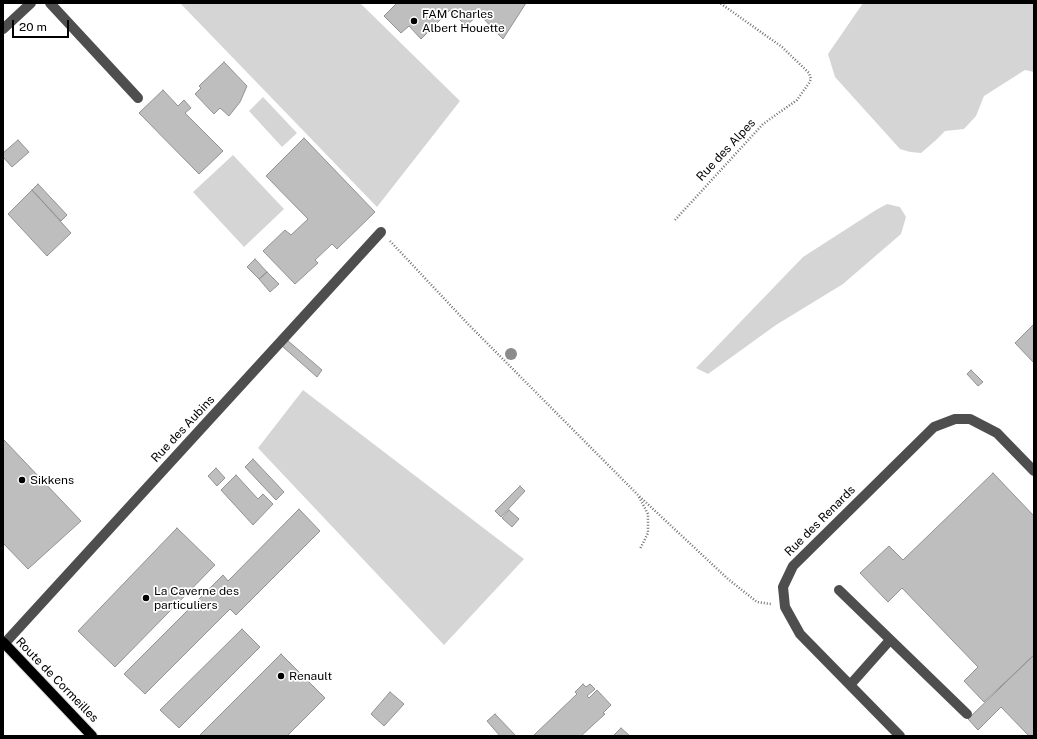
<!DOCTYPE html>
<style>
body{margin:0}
#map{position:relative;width:1037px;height:739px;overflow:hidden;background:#fff;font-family:"Public Sans",sans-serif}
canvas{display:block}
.frame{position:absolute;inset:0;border:4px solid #000;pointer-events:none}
.scale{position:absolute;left:12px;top:20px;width:57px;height:18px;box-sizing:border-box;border:2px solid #000;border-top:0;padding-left:5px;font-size:12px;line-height:14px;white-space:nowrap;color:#000;-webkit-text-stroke:3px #fff;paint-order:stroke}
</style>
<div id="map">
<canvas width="1037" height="739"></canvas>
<div class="frame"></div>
<div class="scale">20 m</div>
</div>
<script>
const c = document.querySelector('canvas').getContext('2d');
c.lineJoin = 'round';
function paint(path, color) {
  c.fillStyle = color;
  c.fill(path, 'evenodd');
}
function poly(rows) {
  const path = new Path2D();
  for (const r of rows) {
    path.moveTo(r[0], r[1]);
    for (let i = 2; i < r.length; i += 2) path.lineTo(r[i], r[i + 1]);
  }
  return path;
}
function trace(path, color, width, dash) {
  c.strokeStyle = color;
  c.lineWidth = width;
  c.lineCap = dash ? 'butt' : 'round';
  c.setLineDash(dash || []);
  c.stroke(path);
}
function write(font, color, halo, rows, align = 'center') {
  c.font = font + ' "Public Sans",sans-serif';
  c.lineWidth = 3.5;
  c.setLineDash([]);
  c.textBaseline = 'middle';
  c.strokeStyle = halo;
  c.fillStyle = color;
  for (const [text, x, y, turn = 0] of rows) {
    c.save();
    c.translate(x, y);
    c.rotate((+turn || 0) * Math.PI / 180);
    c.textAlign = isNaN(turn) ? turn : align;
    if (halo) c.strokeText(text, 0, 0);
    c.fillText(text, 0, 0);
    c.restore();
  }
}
const green = poly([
 [180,3,360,3,460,101,377,207],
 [863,3,1034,3,1034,72,1025,70,984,96,976,116,964,129,945,131,935,141,921,153,910,152,900,149,835,77,828,54],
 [263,97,297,133,282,147,249,111],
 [233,155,284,209,244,247,193,192],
 [887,204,900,207,906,217,901,234,843,284,776,325,708,374,696,368,803,257,876,210],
 [303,390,524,559,444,645,258,448]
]);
const building = poly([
 [397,3,526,3,503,39,479,14,466,26,450,10,421,39,409,26,401,33,384,16,397,3],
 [224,62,247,86,240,102,229,116,220,108,214,114,195,94,201,88,199,86,224,62],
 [163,90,178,106,184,100,191,108,185,113,223,151,199,174,139,113,163,90],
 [304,138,375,212,337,249,332,244,315,260,318,263,295,284,263,251,285,230,291,235,308,219,266,176,304,138],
 [18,140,29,152,12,167,3,157,3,153,18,140],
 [38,184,67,215,61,221,32,190,38,184],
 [32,190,71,233,47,256,8,214,32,190],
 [255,259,267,272,259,279,247,267,255,259],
 [267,272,279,284,270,292,259,279,267,272],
 [1034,324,1034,363,1015,343,1034,324],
 [287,340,322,370,317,377,282,346,287,340],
 [971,370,983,382,978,386,967,374,971,370],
 [3,439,81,521,28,569,3,543,3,439],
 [253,459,284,492,276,500,245,467,253,459],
 [216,468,225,478,217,486,208,476,216,468],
 [993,473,1034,516,1034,655,984,702,964,681,978,667,902,588,888,602,860,573,889,546,903,560,993,473],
 [236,475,258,499,263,494,273,504,253,525,221,490,236,475],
 [520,486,525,491,501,517,495,511,520,486],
 [299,509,320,531,236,615,230,609,145,694,124,674,223,575,228,581,299,509],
 [509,510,519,519,512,527,502,518,509,510],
 [177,528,215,565,115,667,78,631,177,528],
 [242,629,260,647,179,728,160,710,242,629],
 [281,654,325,698,287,736,199,736,281,654],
 [1034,655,1034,736,1029,736,1001,707,978,730,968,719,1034,655],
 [583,684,586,687,590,684,595,689,587,696,589,698,597,690,611,705,603,713,605,714,581,736,533,736,577,694,575,692,583,684],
 [390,692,404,704,384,726,371,714,390,692],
 [495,714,516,736,500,736,487,721,495,714],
 [621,728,630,736,613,736,621,728]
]);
const path = poly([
 [675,220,763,124,797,100,809,83,811,79,809,73,782,47,720,3],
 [390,241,469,325,638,495,728,579,757,602,771,604],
 [639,497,648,514,648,533,640,549]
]);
const minor = poly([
 [50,3,138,98],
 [3,29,31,3],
 [839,590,967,714],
 [4,644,381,232],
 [850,685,890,640],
 [900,736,800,634,785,607,783,587,793,566,934,427,955,419,970,419,997,433,1034,471]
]);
const major = poly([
 [3,642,92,736]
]);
const trees = [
 [511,354]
];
const markers = [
 [414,21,4,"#000"],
 [22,480,4,"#000"],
 [146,598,4,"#000"],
 [281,676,4,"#000"]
];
const poiNames = [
 ["FAM Charles",422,14],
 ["Albert Houette",422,28],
 ["Sikkens",30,480],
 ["La Caverne des",154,591],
 ["particuliers",154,605],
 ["Renault",289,676]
];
const streetNames = [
 ["Rue des Alpes",726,150,-47],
 ["Rue des Aubins",183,429,-47],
 ["Rue des Renards",820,521,-45],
 ["Route de Cormeilles",57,680,46]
];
paint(green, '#d5d5d5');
paint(building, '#bebebe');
trace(building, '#929292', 1);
trace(major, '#dbdbdb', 12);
trace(path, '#707070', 2.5, [1, 2]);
trace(minor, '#4e4e4e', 10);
trace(major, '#000', 10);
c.fillStyle = '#8b8b8b';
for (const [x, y] of trees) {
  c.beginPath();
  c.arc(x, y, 6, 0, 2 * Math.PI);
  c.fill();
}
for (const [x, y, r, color] of markers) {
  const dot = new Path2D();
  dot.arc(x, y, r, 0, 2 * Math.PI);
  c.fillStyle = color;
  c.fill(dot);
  trace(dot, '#fff', 1.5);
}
write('12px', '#000', '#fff', poiNames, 'left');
write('12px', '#000', '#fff', streetNames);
</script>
